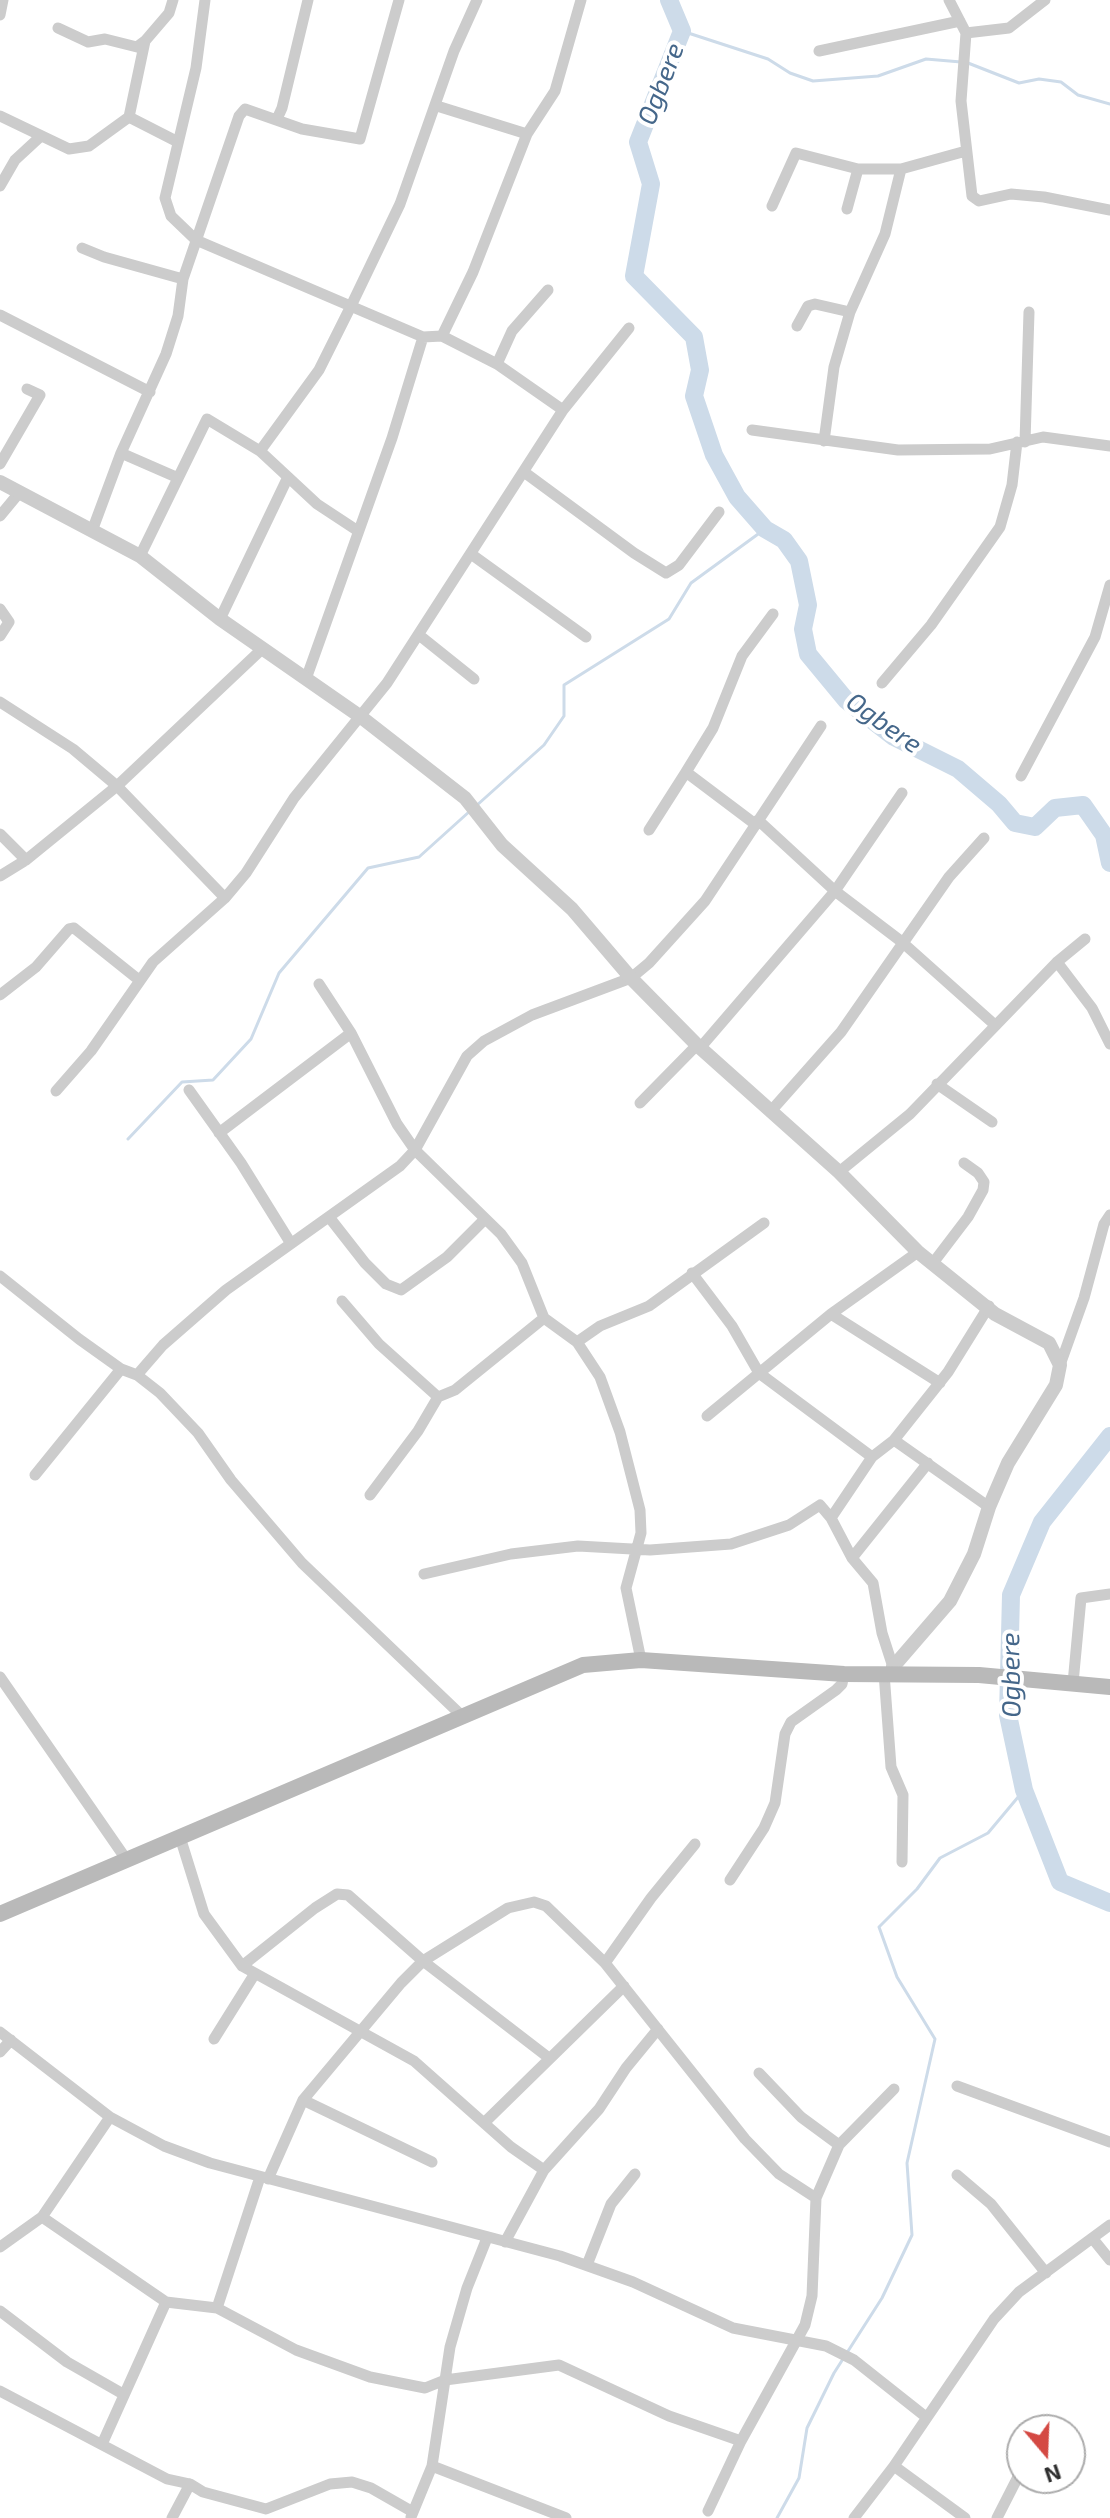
<!DOCTYPE html>
<style>
body{margin:0}
#map{position:relative;width:1110px;height:2518px;overflow:hidden;background:#fff;font-family:"Exo 2",sans-serif}
canvas{display:block}
.north{position:absolute;left:1006px;top:2414px;width:80px;height:80px;box-sizing:border-box;background:#fff;border:2px solid #acacac;border-radius:50%;rotate:161deg;font-size:22px;font-weight:700;line-height:32px;text-align:center;color:#2f2f2f}
.north::after{content:'';display:block;margin:auto;width:28px;height:36px;background:#d44943;clip-path:polygon(50% 0,100% 100%,50% 72%,0 100%)}
</style>
<div id="map">
<canvas width="1110" height="2518"></canvas>
<div class="north">N</div>
</div>
<script>
const c = document.querySelector('canvas').getContext('2d');
c.lineJoin = 'round';
function poly(rows) {
  const path = new Path2D();
  for (const r of rows) {
    path.moveTo(r[0], r[1]);
    for (let i = 2; i < r.length; i += 2) path.lineTo(r[i], r[i + 1]);
  }
  return path;
}
function trace(path, color, width, dash) {
  c.strokeStyle = color;
  c.lineWidth = width;
  c.lineCap = dash ? 'butt' : 'round';
  c.setLineDash(dash || []);
  c.stroke(path);
}
function write(font, color, halo, rows, align = 'center') {
  c.font = font + ' "Exo 2",sans-serif';
  c.lineWidth = 8;
  c.setLineDash([]);
  c.textBaseline = 'middle';
  c.strokeStyle = halo;
  c.fillStyle = color;
  for (const [text, x, y, turn = 0] of rows) {
    c.save();
    c.translate(x, y);
    c.rotate((+turn || 0) * Math.PI / 180);
    c.textAlign = isNaN(turn) ? turn : align;
    if (halo) c.strokeText(text, 0, 0);
    c.fillText(text, 0, 0);
    c.restore();
  }
}
const stream = poly([
 [682,31,768,59,790,73,813,81,878,76,926,59,961,62],
 [968,63,1019,83,1039,79,1061,82,1078,95,1110,104],
 [476,806,544,745,564,716,564,685,669,619,691,583,765,529],
 [128,1139,182,1082,213,1080,251,1039,279,973,368,868,419,857,470,811],
 [777,2518,799,2478,807,2428,834,2373,882,2298,912,2235,907,2163,935,2039,897,1977,879,1927,917,1889,940,1858,988,1833,1024,1790]
]);
const river = poly([
 [669,0,682,31,638,142,651,184,634,276,694,337,700,370,694,396,714,455,737,497,765,529,784,540,799,561,808,605,803,629,808,654,846,700,894,737,958,769,999,804,1015,823,1035,827,1055,808,1083,805,1104,835,1110,863],
 [1110,1436,1042,1522,1011,1595,1008,1715,1024,1790,1060,1882,1110,1903]
]);
const minor = poly([
 [205,0,196,68,165,198,171,216,196,240,423,337,442,336,473,272,527,134,555,91,581,0],
 [949,0,966,33,961,101,972,196,979,201,1011,194,1044,197,1110,210],
 [0,15,3,0],
 [58,28,88,42,105,39,137,47,145,41],
 [966,33,1009,28,1045,0],
 [819,51,960,21],
 [437,106,527,134],
 [0,116,69,149,89,146,129,117,176,141],
 [129,117,145,41,169,13,173,0],
 [277,119,282,108,308,0],
 [0,186,15,160,41,136],
 [772,206,796,153,858,169,901,169,966,151],
 [847,209,858,169],
 [82,248,104,257,183,279],
 [0,315,150,392],
 [797,326,808,306,815,304,850,312],
 [442,336,497,364,563,410],
 [497,364,512,331,548,290],
 [752,430,898,450,990,449,1043,437,1110,446],
 [824,441,834,367,850,312,885,234,901,169],
 [1025,442,1029,312],
 [260,451,319,370,351,306,400,204,454,51,477,0],
 [121,453,176,477],
 [0,464,40,395,27,389],
 [524,472,634,553,666,573,679,565,719,512],
 [0,516,19,493],
 [92,531,121,453,166,354,178,316,183,279,239,116,245,109,302,129,360,139,399,0],
 [471,554,586,637],
 [140,556,207,419,260,451,317,504,358,531],
 [0,609,9,622,0,636],
 [220,619,288,477],
 [419,635,474,679],
 [306,679,392,438,423,337],
 [882,683,931,625,1000,527,1012,485,1017,442],
 [0,702,73,749,117,786,225,898],
 [1021,776,1095,637,1110,585],
 [758,820,835,891,902,942,995,1025],
 [755,824,686,772,713,728,742,656,773,614],
 [649,830,686,772],
 [0,834,26,860],
 [0,876,26,860,117,786,261,650],
 [1057,962,1092,1008,1110,1044],
 [319,984,351,1033,397,1124,415,1150,501,1234,522,1263,544,1318,577,1342,600,1377,620,1432,640,1510,641,1533,626,1588,641,1660],
 [0,995,36,967,69,929,74,928,139,980],
 [700,1048,835,891,902,793],
 [937,1084,992,1122],
 [189,1090,241,1163,290,1242],
 [56,1091,91,1051,153,962,225,898,246,873,294,798,387,683,563,410,629,328],
 [640,1103,697,1045],
 [771,1111,841,1032,949,877,984,838],
 [219,1133,351,1033],
 [839,1172,910,1114,1057,962,1085,939],
 [329,1217,365,1263,386,1284,401,1290,447,1257,485,1219],
 [933,1263,968,1217,983,1190,984,1182,978,1173,964,1163],
 [692,1273,732,1326,759,1373,872,1457],
 [0,1276,79,1339,121,1369,137,1375,160,1393,198,1433,231,1480,302,1563,461,1715],
 [342,1301,379,1344,438,1397],
 [831,1314,940,1383],
 [577,1342,600,1326,649,1306,764,1223],
 [1060,1365,1084,1298,1104,1224,1110,1215],
 [137,1375,163,1345,226,1290,400,1166,415,1150,467,1056,484,1041,532,1015,631,978,649,963,705,901,821,726],
 [707,1416,831,1314,918,1252],
 [894,1440,989,1507],
 [35,1475,121,1369],
 [370,1495,418,1431,438,1397,455,1390,544,1318],
 [831,1518,872,1457,894,1440,948,1372,989,1306],
 [852,1558,928,1463],
 [424,1574,511,1554,578,1546,650,1550,731,1544,789,1525,820,1505,831,1518,852,1558,873,1583,882,1633,893,1667],
 [884,1673,891,1767,903,1795,902,1862],
 [0,1677,126,1859],
 [1073,1683,1081,1598,1110,1594],
 [180,1837,204,1914,242,1966,414,2061,511,2147,544,2170],
 [730,1880,764,1828,775,1803,785,1734,791,1722,836,1690,842,1684,844,1674],
 [605,1963,651,1898,695,1844],
 [242,1966,315,1908,337,1894,348,1895,423,1961,549,2058],
 [0,2032,110,2117,164,2146,210,2163,560,2256,633,2282,733,2328,826,2346,854,2360,926,2417],
 [214,2039,254,1975],
 [0,2052,11,2040],
 [759,2073,801,2117,839,2145],
 [957,2086,1110,2142],
 [303,2100,432,2162],
 [485,2122,624,1986],
 [957,2175,991,2204,1046,2273],
 [268,2179,303,2100,401,1983,423,1961,508,1908,534,1902,546,1906,605,1963,745,2139,779,2174,816,2198],
 [42,2217,166,2302,217,2308,296,2350,370,2377,425,2388,445,2380,559,2365,669,2416,741,2441],
 [1093,2239,1110,2260],
 [505,2242,544,2170,599,2109,626,2068,658,2029],
 [0,2247,42,2217,110,2117],
 [587,2265,611,2204,635,2174],
 [217,2308,260,2177],
 [0,2311,67,2362,123,2394],
 [0,2391,167,2479,190,2484,203,2492,266,2509,330,2484,352,2482,371,2488,413,2512],
 [103,2442,166,2302],
 [432,2466,566,2518],
 [708,2511,741,2441,805,2325,812,2296,816,2198,839,2145,894,2089],
 [411,2517,432,2466,450,2347,467,2288,487,2238],
 [172,2518,190,2484],
 [854,2518,894,2466],
 [965,2518,894,2466,994,2319,1019,2292,1110,2225],
 [997,2518,1022,2469]
]);
const tertiary = poly([
 [0,482,140,556,220,619,361,717,465,798,502,845,572,909,631,978,697,1045,839,1172,918,1252,995,1314,1049,1343,1060,1365,1056,1385,1008,1463,989,1507,974,1554,950,1601,893,1667,894,1673]
]);
const secondary = poly([
 [0,1914,583,1665,641,1660,844,1674,979,1675,1110,1687]
]);
const waterNames = [
 ["Ogbere",661,84,-69],
 ["Ogbere",884,723,35],
 ["Ogbere",1011,1675,-91]
];
trace(stream, '#cddbe9', 3);
trace(river, '#cddbe9', 18);
trace(minor, '#ccc', 11);
trace(tertiary, '#ccc', 14);
trace(secondary, '#b9b9b9', 16);
write('italic 26px', '#45678a', '#fff', waterNames);
</script>
